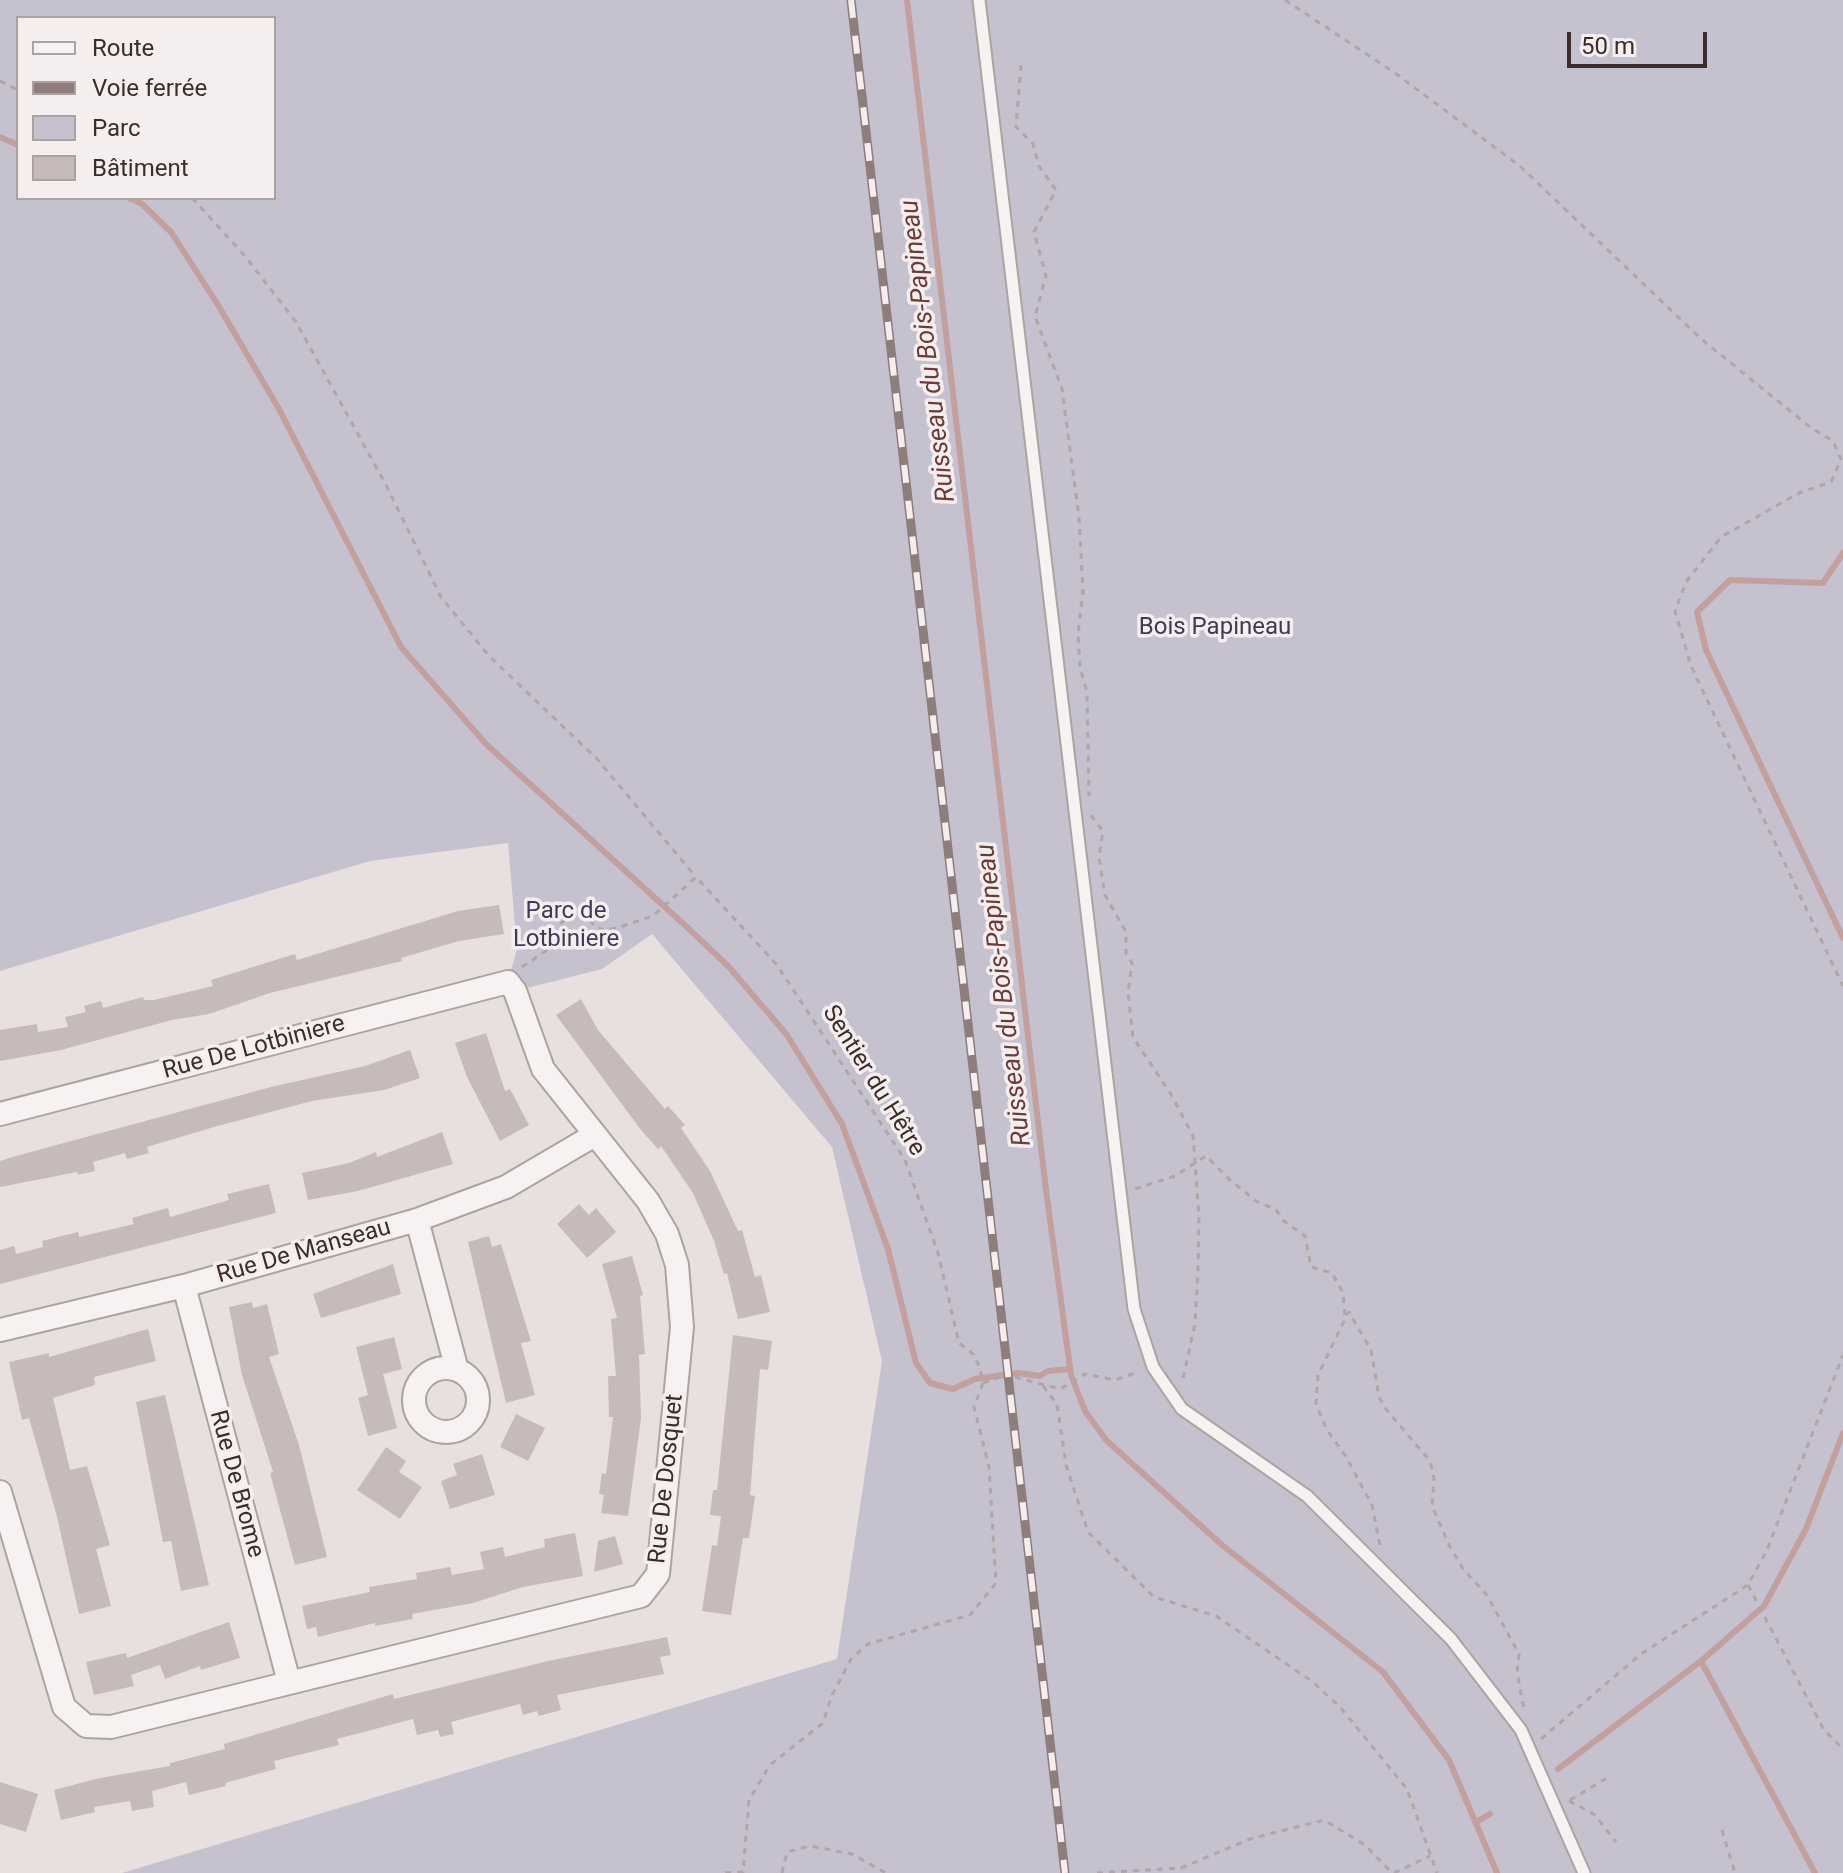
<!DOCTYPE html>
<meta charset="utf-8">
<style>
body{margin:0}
#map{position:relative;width:1843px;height:1873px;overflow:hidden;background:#e7e0df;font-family:Roboto,sans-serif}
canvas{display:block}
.legend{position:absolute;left:16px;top:16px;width:260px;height:184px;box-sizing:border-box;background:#f4efee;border:2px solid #aaa1a0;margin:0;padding:10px 14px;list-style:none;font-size:24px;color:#3c2c2a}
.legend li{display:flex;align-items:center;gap:16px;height:40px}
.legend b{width:40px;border:2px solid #aaa1a0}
.scale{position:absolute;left:1567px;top:32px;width:140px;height:36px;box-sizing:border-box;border:4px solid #3c2c2a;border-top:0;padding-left:10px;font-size:24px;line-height:28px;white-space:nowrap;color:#3c2c2a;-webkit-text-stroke:6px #f4efee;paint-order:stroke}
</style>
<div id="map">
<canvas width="1843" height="1873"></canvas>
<ul class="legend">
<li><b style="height:10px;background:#f5f2f1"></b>Route</li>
<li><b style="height:10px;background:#8e7d7a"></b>Voie ferrée</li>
<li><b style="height:22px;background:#c5c1cf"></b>Parc</li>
<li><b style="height:22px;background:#c6bbba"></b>Bâtiment</li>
</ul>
<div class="scale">50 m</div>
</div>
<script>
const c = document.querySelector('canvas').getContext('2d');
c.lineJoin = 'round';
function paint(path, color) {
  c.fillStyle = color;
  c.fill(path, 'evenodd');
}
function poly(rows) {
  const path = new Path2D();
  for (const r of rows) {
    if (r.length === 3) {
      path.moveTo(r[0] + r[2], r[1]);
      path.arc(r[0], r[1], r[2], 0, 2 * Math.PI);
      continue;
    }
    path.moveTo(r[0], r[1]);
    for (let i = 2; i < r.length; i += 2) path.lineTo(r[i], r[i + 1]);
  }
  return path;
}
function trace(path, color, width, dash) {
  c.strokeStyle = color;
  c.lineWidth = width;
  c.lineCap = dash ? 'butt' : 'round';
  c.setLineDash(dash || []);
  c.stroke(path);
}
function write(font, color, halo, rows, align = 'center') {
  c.font = font + ' Roboto,sans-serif';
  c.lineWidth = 7;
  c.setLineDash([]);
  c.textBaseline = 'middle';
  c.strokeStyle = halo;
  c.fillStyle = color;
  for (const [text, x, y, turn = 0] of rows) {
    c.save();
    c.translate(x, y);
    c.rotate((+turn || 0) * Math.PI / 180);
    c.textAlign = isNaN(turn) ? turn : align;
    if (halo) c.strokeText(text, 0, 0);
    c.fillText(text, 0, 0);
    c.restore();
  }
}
const green = poly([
 [0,0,1843,0,1843,1873,122,1873,837,1659,882,1361,832,1147,652,934,602,969,515,991,508,982,517,949,508,843,370,861,0,971],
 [18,18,274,18,274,198,18,198]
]);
const stream = poly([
 [907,0,1046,1190,1071,1375,1085,1411,1106,1440,1222,1545,1383,1672,1449,1760,1497,1873],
 [0,137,18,145],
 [129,198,142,204,171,232,218,305,279,409,401,647,486,744,688,928,729,967,787,1035,842,1124,888,1249,916,1363,930,1383,953,1389,975,1379,1018,1373,1040,1376,1048,1371,1070,1369],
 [1843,553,1823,583,1730,580,1697,612,1706,650,1843,938],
 [1701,1661,1815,1873],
 [1558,1769,1701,1661,1764,1606,1806,1529,1843,1433],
 [1476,1822,1490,1814]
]);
const building = poly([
 [499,905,504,934,459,941,401,958,402,961,270,993,209,1014,172,1020,61,1050,0,1061,0,1030,37,1024,38,1032,68,1027,65,1017,86,1012,84,1006,101,1001,103,1008,143,997,144,1000,154,1000,213,986,211,980,295,954,297,960,458,911],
 [581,999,598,1030,665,1109,668,1106,685,1125,681,1128,710,1171,738,1231,742,1230,755,1277,761,1275,770,1312,738,1319,727,1273,724,1274,714,1241,693,1193,661,1146,658,1149,641,1130,556,1015],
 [486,1033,505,1091,510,1089,529,1125,500,1141,467,1077,455,1043],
 [410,1050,420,1078,384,1090,312,1101,214,1127,147,1147,149,1153,127,1159,125,1153,93,1162,95,1171,78,1175,77,1172,0,1187,0,1161,16,1156,271,1087,365,1066],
 [442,1132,453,1164,358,1191,308,1200,302,1173,349,1163,376,1152,377,1157],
 [269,1184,276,1213,0,1284,0,1250,14,1246,16,1254,43,1247,42,1241,78,1232,79,1237,134,1224,132,1218,168,1208,170,1217,229,1200,227,1194],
 [579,1204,589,1215,596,1208,616,1232,587,1258,557,1224],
 [489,1236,492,1247,501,1244,531,1341,521,1343,535,1395,506,1403,468,1242],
 [632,1256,643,1295,640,1296,645,1354,639,1355,641,1418,628,1516,601,1513,604,1495,599,1494,602,1473,606,1474,613,1417,609,1417,608,1376,616,1376,611,1319,617,1318,602,1264],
 [393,1264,401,1294,321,1318,313,1294],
 [252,1302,253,1308,267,1304,279,1354,269,1357,299,1445,327,1557,295,1565,270,1473,273,1472,242,1375,229,1307],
 [148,1329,156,1361,94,1377,95,1385,53,1398,70,1470,87,1466,110,1545,96,1549,111,1606,79,1614,56,1513,29,1418,22,1420,9,1362,49,1353,49,1357],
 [733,1335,772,1341,768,1370,760,1369,750,1495,755,1496,749,1538,743,1538,731,1615,702,1611,712,1545,717,1546,721,1516,710,1515,713,1490,717,1490],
 [394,1337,402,1369,383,1374,397,1428,368,1436,358,1398,368,1395,356,1347],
 [165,1395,209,1585,181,1591,171,1541,163,1542,136,1402],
 [516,1414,545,1428,528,1461,500,1447],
 [386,1447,406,1461,399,1472,422,1487,400,1519,357,1490],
 [482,1454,495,1495,450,1509,441,1481,457,1475,453,1464],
 [575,1533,583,1576,523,1587,473,1603,412,1614,413,1619,375,1626,375,1623,318,1637,316,1627,307,1629,302,1606,370,1592,369,1587,417,1579,416,1573,450,1567,452,1575,484,1569,480,1552,503,1547,505,1557,545,1547,544,1539],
 [615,1536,623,1564,594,1572,598,1541],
 [229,1622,240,1658,201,1670,200,1666,165,1679,160,1665,131,1675,134,1686,94,1695,86,1662,126,1653,127,1658],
 [667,1637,671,1655,660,1657,664,1674,557,1695,561,1710,539,1716,537,1711,523,1715,520,1704,451,1722,454,1734,440,1737,438,1730,417,1735,413,1719,337,1739,339,1745,274,1761,276,1769,225,1783,226,1786,189,1795,186,1782,152,1791,154,1807,132,1811,130,1801,94,1807,95,1812,61,1820,54,1790,100,1778,170,1766,170,1763,225,1749,224,1744,393,1694,394,1699,548,1661],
 [0,1782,38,1794,26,1832,0,1824]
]);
const path = poly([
 [1285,0,1395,73,1521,167,1700,338,1810,427,1833,441,1841,459,1831,482,1799,493,1721,537,1686,582,1675,611,1691,666,1843,986],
 [1021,65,1016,127,1033,144,1039,166,1056,190,1034,232,1046,276,1035,316,1062,389,1079,517,1083,592,1078,634,1080,668,1087,692,1089,796],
 [0,81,18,90],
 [192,198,245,256,296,322,386,485,441,597,489,656,597,759,696,877],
 [1091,815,1103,831,1099,858,1105,895,1126,932,1126,953,1132,963,1128,993,1133,1037,1172,1096,1193,1136,1199,1217,1198,1270,1195,1324,1182,1383],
 [522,967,550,948,560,924,566,919,587,914,594,926,604,930,617,928,653,916,696,877,777,965,905,1160,938,1253,959,1343,973,1354,980,1368,983,1383,974,1407,989,1467,996,1583,970,1615,868,1644,851,1659,832,1695,823,1723,770,1765,749,1800,743,1872,722,1873],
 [1135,1189,1175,1176,1206,1156,1229,1179,1256,1201,1276,1210,1284,1221,1305,1236,1311,1267,1332,1273,1343,1293,1345,1319,1318,1375,1316,1404,1327,1430,1345,1455,1372,1505,1380,1545],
 [1346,1315,1349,1312,1371,1350,1379,1397,1386,1409,1430,1461,1434,1478,1432,1506,1449,1545,1463,1569,1487,1595,1519,1654,1517,1672,1524,1709],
 [1015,1377,1060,1389,1085,1374,1115,1380,1138,1372],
 [983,1383,1000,1377],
 [1043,1386,1057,1404,1066,1465,1088,1532,1154,1597,1216,1616,1313,1682,1340,1707,1407,1789,1437,1873],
 [1748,1585,1824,1730,1843,1749],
 [1541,1739,1641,1654,1748,1585,1767,1550,1843,1355],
 [1570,1800,1607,1778],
 [1569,1801,1595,1815,1616,1842],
 [1722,1830,1735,1873],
 [782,1873,787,1852,810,1846,852,1854,886,1873],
 [1097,1873,1181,1868,1250,1839,1324,1820,1365,1845,1392,1873],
 [1394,1873,1430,1856]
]);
const service = poly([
 [979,0,1134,1309,1153,1367,1182,1409,1307,1496,1451,1639,1521,1730,1584,1873]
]);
const minor = poly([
 [0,1114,508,982,515,991,543,1069,648,1201,667,1234,677,1265,682,1327,658,1574,641,1596,111,1727,86,1726,64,1707,0,1492],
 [417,1220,457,1370],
 [184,1286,289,1682],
 [0,1330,184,1286,417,1220,506,1187,593,1136],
 [446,1400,32]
]);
const rail = poly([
 [851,0,1065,1873]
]);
const parkNames = [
 ["Bois Papineau",1215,628],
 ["Parc de",566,912],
 ["Lotbiniere",566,940]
];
const streetNames = [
 ["Rue De Lotbiniere",254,1048,-15],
 ["Sentier du Hêtre",873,1081,58],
 ["Rue De Manseau",304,1252,-16],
 ["Rue De Dosquet",667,1479,-84],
 ["Rue De Brome",236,1484,75]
];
const waterNames = [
 ["Ruisseau du Bois-Papineau",929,351,-97],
 ["Ruisseau du Bois-Papineau",1005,995,-97]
];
paint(green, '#c5c1cf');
trace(stream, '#c39f9e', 6);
paint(building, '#c6bbba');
trace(service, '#ada3a1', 15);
trace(minor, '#ada3a1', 26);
trace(path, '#afa7a5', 3, [6, 6]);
trace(service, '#f5f2f1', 11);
trace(minor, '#f5f2f1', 22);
trace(rail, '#8e7d7a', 9);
trace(rail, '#f4efee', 6, [18]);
write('24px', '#423956', '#f4efee', parkNames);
write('24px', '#3c2c2a', '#f4efee', streetNames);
write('italic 26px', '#6b3c39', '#f4efee', waterNames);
</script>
